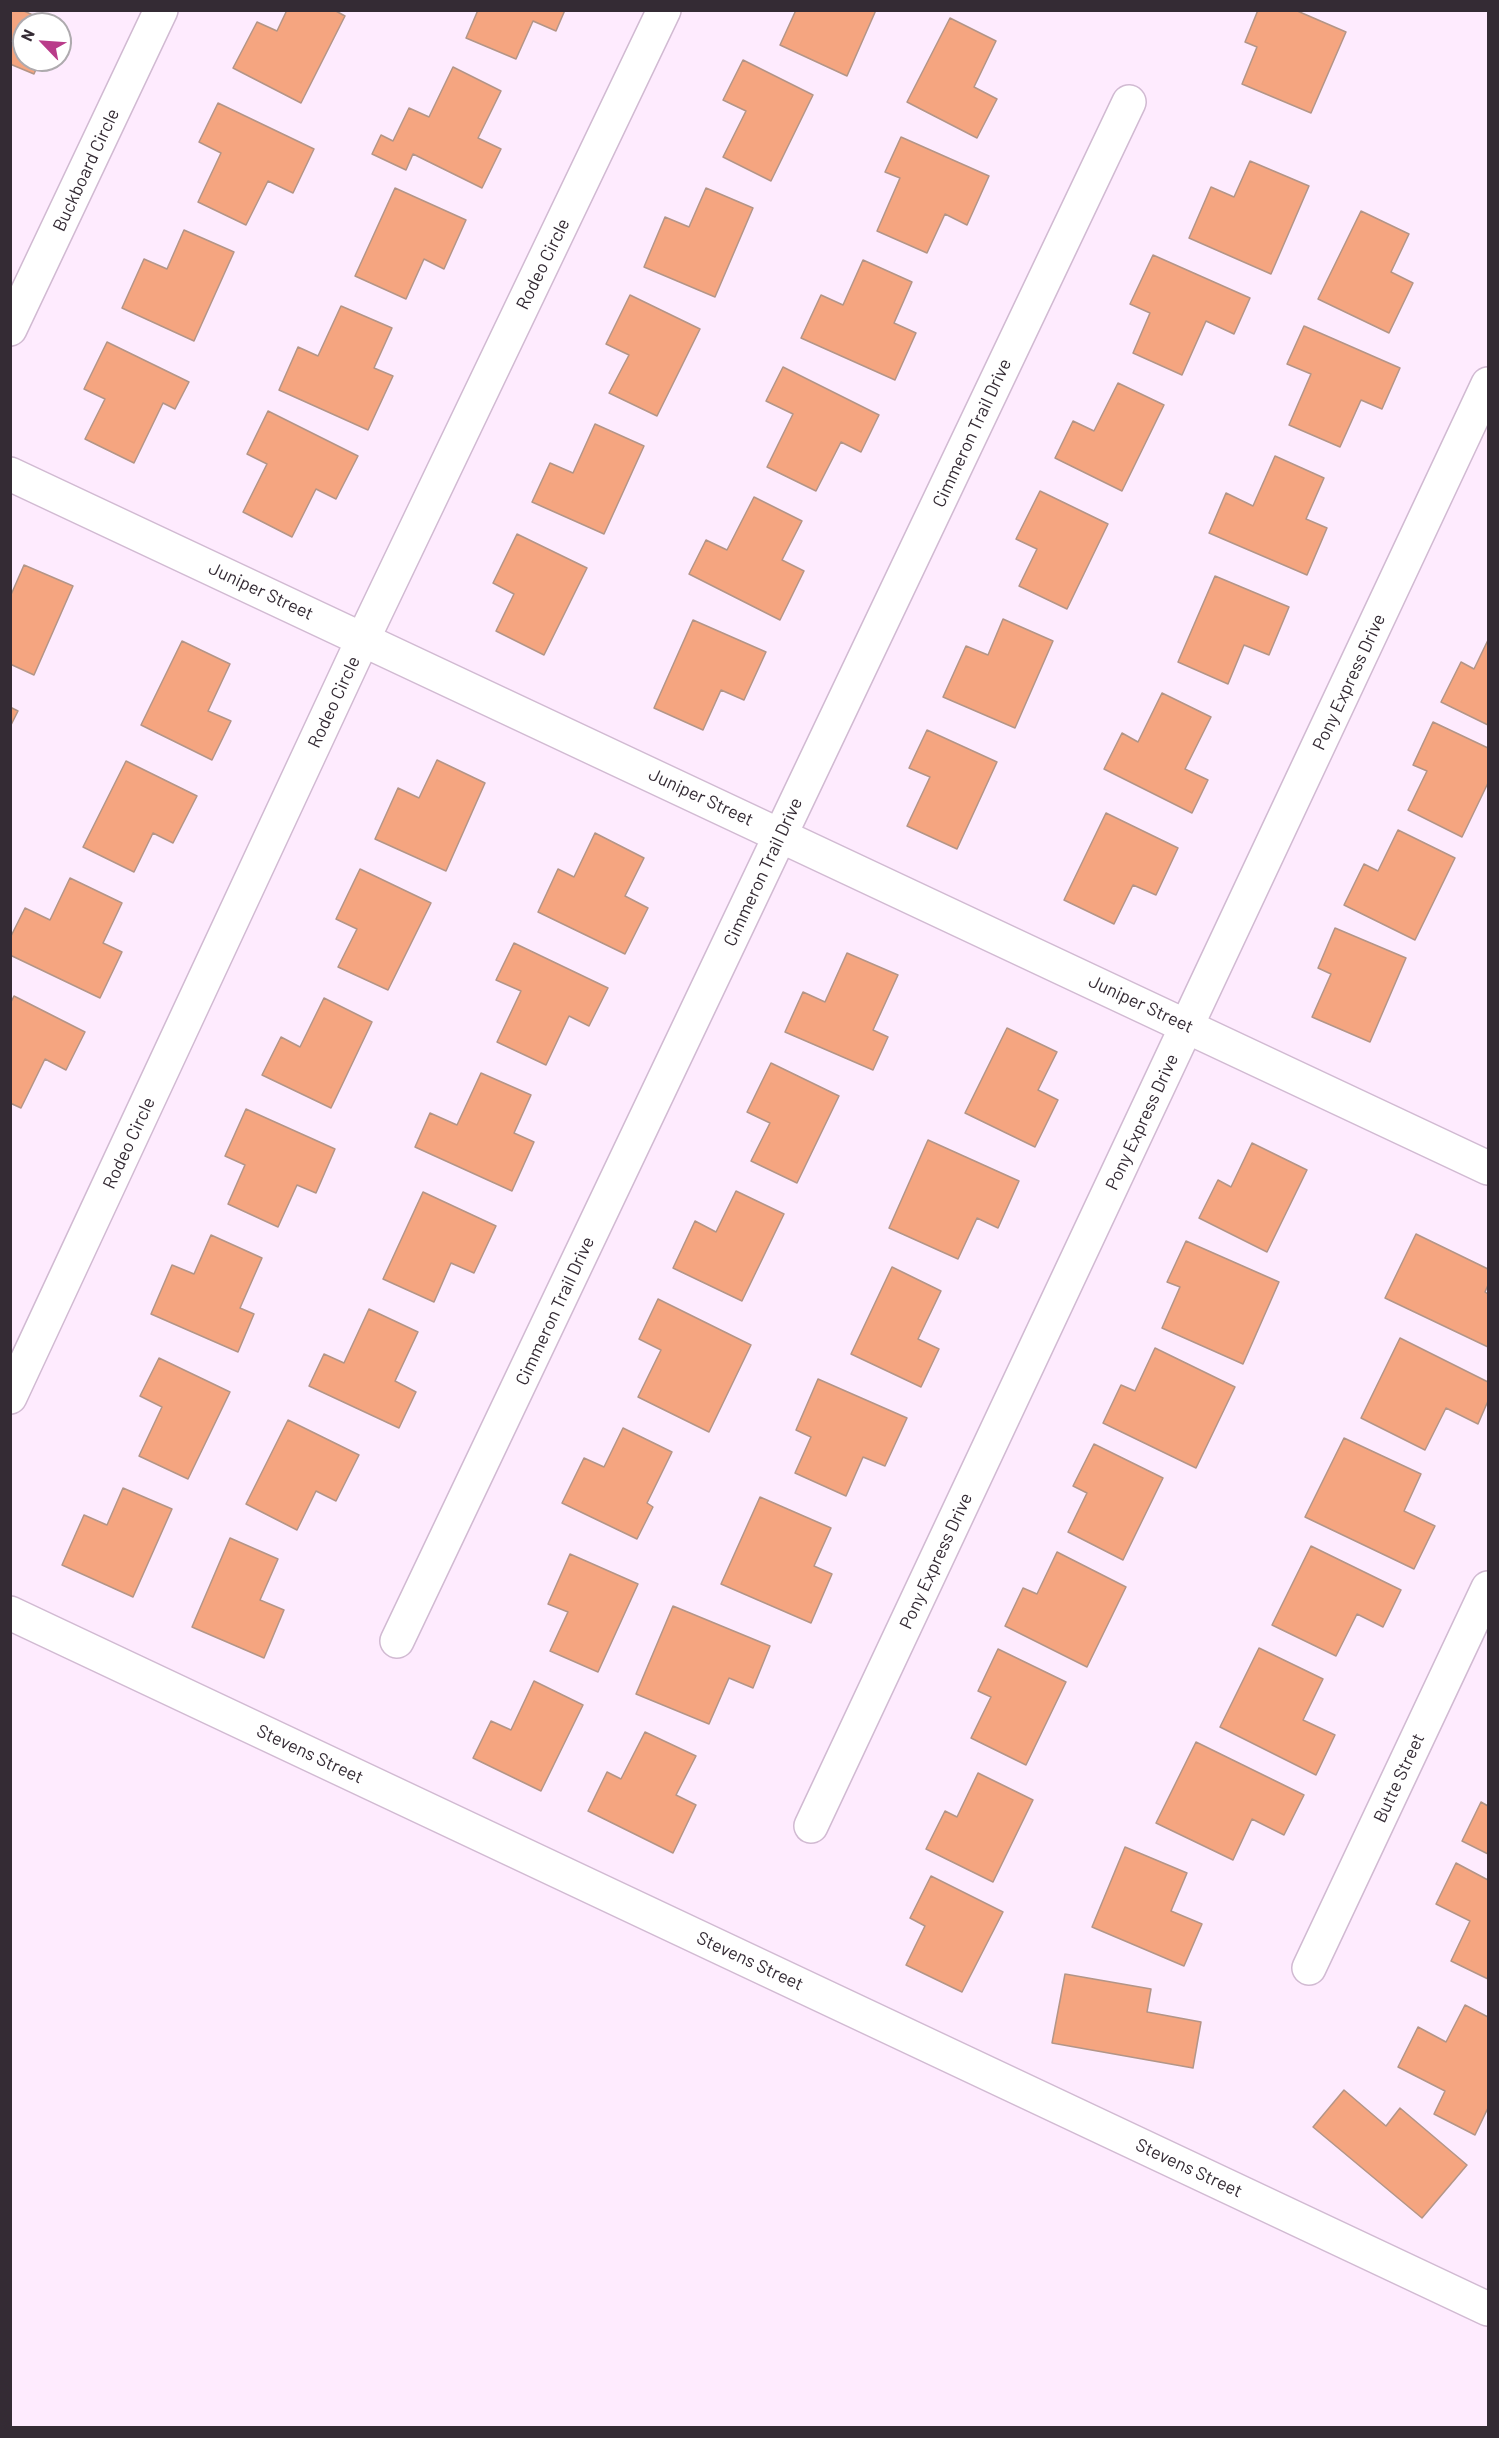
<!DOCTYPE html>
<style>
body{margin:0}
#map{position:relative;width:1499px;height:2438px;overflow:hidden;background:#feebfe;font-family:Barlow,sans-serif}
canvas{display:block}
.frame{position:absolute;inset:0;border:12px solid #342b34;pointer-events:none}
.north{position:absolute;left:12px;top:12px;width:60px;height:60px;box-sizing:border-box;background:#fff;border:2px solid #aeaaae;border-radius:50%;rotate:295deg;font-size:16px;font-weight:700;line-height:24px;text-align:center;color:#342b34}
.north::after{content:'';display:block;margin:auto;width:21px;height:27px;background:#b93c8a;clip-path:polygon(50% 0,100% 100%,50% 72%,0 100%)}
</style>
<div id="map">
<canvas width="1499" height="2438"></canvas>
<div class="frame"></div>
<div class="north">N</div>
</div>
<script>
const c = document.querySelector('canvas').getContext('2d');
c.lineJoin = 'round';
function paint(path, color) {
  c.fillStyle = color;
  c.fill(path, 'evenodd');
}
function poly(rows) {
  const path = new Path2D();
  for (const r of rows) {
    path.moveTo(r[0], r[1]);
    for (let i = 2; i < r.length; i += 2) path.lineTo(r[i], r[i + 1]);
  }
  return path;
}
function trace(path, color, width, dash) {
  c.strokeStyle = color;
  c.lineWidth = width;
  c.lineCap = dash ? 'butt' : 'round';
  c.setLineDash(dash || []);
  c.stroke(path);
}
function write(font, color, halo, rows, align = 'center') {
  c.font = font + ' Barlow,sans-serif';
  c.lineWidth = 5;
  c.setLineDash([]);
  c.textBaseline = 'middle';
  c.strokeStyle = halo;
  c.fillStyle = color;
  for (const [text, x, y, turn = 0] of rows) {
    c.save();
    c.translate(x, y);
    c.rotate((+turn || 0) * Math.PI / 180);
    c.textAlign = isNaN(turn) ? turn : align;
    if (halo) c.strokeText(text, 0, 0);
    c.fillText(text, 0, 0);
    c.restore();
  }
}
const building = poly([
 [10,10,22,10,52,24,24,24,24,60,40,60,34,74,10,64,10,10],
 [287,10,334,10,345,16,301,103,233,68,257,22,277,31,287,10],
 [478,10,565,10,556,31,533,21,516,59,466,38,478,10],
 [796,10,876,10,847,76,780,45,796,10],
 [1258,10,1295,10,1346,32,1311,113,1242,84,1257,47,1245,42,1258,10],
 [950,18,996,41,974,87,997,99,977,138,907,102,950,18],
 [743,60,813,95,771,181,723,157,746,111,723,100,743,60],
 [453,67,501,91,478,138,501,149,482,188,413,154,406,170,372,154,381,135,393,141,409,108,429,117,453,67],
 [218,103,314,149,293,193,268,181,246,225,198,202,221,153,199,142,218,103],
 [901,137,989,176,967,225,945,214,927,253,877,231,900,178,885,172,901,137],
 [1250,161,1309,186,1271,274,1189,238,1211,187,1234,197,1250,161],
 [395,188,466,220,444,269,424,259,406,299,355,276,395,188],
 [706,188,753,208,715,297,644,267,665,217,689,227,706,188],
 [1361,211,1409,234,1391,272,1413,283,1389,333,1318,299,1361,211],
 [184,230,234,252,194,341,122,308,144,259,167,269,184,230],
 [1153,255,1250,298,1234,334,1206,321,1182,375,1133,353,1150,313,1130,304,1153,255],
 [863,260,912,282,894,323,916,333,895,380,801,338,821,295,843,305,863,260],
 [630,295,700,329,657,416,609,393,629,355,606,344,630,295],
 [341,306,392,328,374,368,393,376,368,430,279,390,298,347,318,356,341,306],
 [1304,326,1400,368,1382,409,1361,400,1340,447,1289,425,1311,374,1287,364,1304,326],
 [107,342,189,382,175,409,163,403,134,463,85,439,105,399,84,389,107,342],
 [783,367,879,415,861,452,841,442,816,491,767,467,793,414,766,401,783,367],
 [1118,383,1164,405,1122,491,1055,458,1073,421,1094,431,1118,383],
 [268,411,358,456,336,499,316,489,292,537,243,512,267,464,247,454,268,411],
 [595,424,644,446,604,534,532,502,550,463,573,473,595,424],
 [1275,456,1324,478,1306,519,1327,528,1307,575,1209,533,1226,493,1253,506,1275,456],
 [1040,491,1108,524,1067,609,1019,586,1037,549,1016,539,1040,491],
 [754,497,802,521,782,560,804,571,780,620,689,574,706,540,727,550,754,497],
 [517,534,587,568,544,655,496,631,514,594,493,583,517,534],
 [24,565,73,586,34,675,10,664,10,597,24,565],
 [1215,576,1289,607,1269,655,1244,645,1228,684,1178,662,1215,576],
 [1003,619,1053,641,1015,728,943,697,966,646,988,655,1003,619],
 [693,620,766,652,744,700,721,690,703,730,654,708,693,620],
 [1488,640,1488,725,1441,702,1461,662,1474,669,1488,640],
 [182,641,230,664,208,711,231,721,212,760,141,725,182,641],
 [1162,693,1211,717,1185,769,1208,780,1192,813,1104,769,1122,733,1138,742,1162,693],
 [10,707,18,711,10,727,10,707],
 [1433,722,1488,748,1488,783,1462,837,1408,810,1427,771,1413,765,1433,722],
 [927,730,997,762,957,849,907,826,930,777,909,768,927,730],
 [437,760,485,783,446,871,375,839,398,788,419,798,437,760],
 [126,761,197,796,173,843,153,833,134,872,83,847,126,761],
 [1106,813,1178,848,1156,895,1133,885,1114,924,1064,900,1106,813],
 [1398,830,1455,858,1415,940,1344,905,1364,864,1378,871,1398,830],
 [595,833,644,858,625,896,648,908,625,954,538,912,558,869,574,877,595,833],
 [360,869,431,903,388,990,338,967,357,929,336,919,360,869],
 [70,878,122,903,103,943,122,952,100,998,10,955,10,938,25,908,50,920,70,878],
 [1335,928,1406,958,1370,1042,1312,1017,1331,974,1318,968,1335,928],
 [514,943,608,988,589,1026,569,1016,546,1065,497,1042,521,991,496,980,514,943],
 [847,953,898,975,873,1030,888,1037,873,1070,785,1032,803,992,825,1002,847,953],
 [14,996,85,1032,66,1070,45,1059,21,1108,10,1103,10,1004,14,996],
 [324,998,372,1022,331,1108,262,1075,281,1037,300,1047,324,998],
 [1007,1028,1057,1052,1038,1090,1058,1100,1035,1147,965,1113,1007,1028],
 [771,1063,839,1096,797,1183,751,1161,770,1123,747,1112,771,1063],
 [481,1073,531,1095,514,1133,534,1142,512,1191,415,1147,430,1113,457,1125,481,1073],
 [246,1109,335,1149,316,1193,297,1185,278,1227,228,1204,245,1165,225,1156,246,1109],
 [928,1140,1019,1181,998,1228,977,1218,958,1259,889,1228,928,1140],
 [1252,1143,1307,1170,1267,1252,1199,1218,1218,1180,1231,1187,1252,1143],
 [736,1191,784,1214,742,1301,673,1268,695,1221,716,1232,736,1191],
 [423,1192,496,1226,474,1273,451,1263,434,1302,383,1279,423,1192],
 [1416,1234,1488,1269,1488,1285,1485,1292,1488,1294,1488,1347,1385,1298,1416,1234],
 [211,1235,262,1258,240,1308,254,1314,238,1352,151,1314,172,1265,194,1274,211,1235],
 [1186,1241,1279,1282,1243,1364,1162,1328,1180,1287,1167,1282,1186,1241],
 [892,1267,941,1291,918,1339,939,1349,921,1387,851,1354,892,1267],
 [658,1299,751,1345,709,1432,638,1397,661,1350,639,1339,658,1299],
 [369,1309,418,1332,395,1381,416,1392,399,1428,309,1386,324,1354,344,1363,369,1309],
 [1400,1338,1488,1382,1488,1401,1478,1424,1446,1408,1425,1450,1361,1418,1400,1338],
 [1155,1348,1235,1387,1196,1468,1103,1423,1121,1385,1135,1391,1155,1348],
 [159,1358,230,1392,188,1479,139,1456,162,1407,140,1396,159,1358],
 [818,1379,907,1418,885,1466,863,1457,846,1496,795,1473,811,1437,796,1430,818,1379],
 [288,1420,359,1455,336,1501,316,1491,297,1530,246,1504,288,1420],
 [623,1428,672,1452,647,1503,653,1507,637,1539,562,1503,584,1458,604,1467,623,1428],
 [1344,1438,1421,1474,1404,1511,1435,1526,1414,1569,1305,1517,1344,1438],
 [1094,1444,1163,1478,1123,1560,1068,1532,1087,1493,1073,1486,1094,1444],
 [123,1488,172,1509,133,1597,62,1565,84,1515,107,1525,123,1488],
 [760,1497,831,1528,814,1566,832,1574,811,1623,721,1584,760,1497],
 [230,1538,278,1559,260,1600,284,1610,264,1658,192,1627,230,1538],
 [1311,1546,1401,1590,1383,1627,1357,1614,1336,1656,1272,1625,1311,1546],
 [1057,1552,1126,1587,1087,1667,1005,1626,1023,1588,1037,1594,1057,1552],
 [570,1554,638,1584,598,1672,550,1651,568,1612,548,1604,570,1554],
 [673,1606,770,1646,753,1688,729,1678,709,1724,636,1694,673,1606],
 [1259,1648,1323,1679,1303,1720,1335,1735,1316,1775,1220,1727,1259,1648],
 [998,1649,1066,1682,1026,1765,971,1738,991,1697,978,1691,998,1649],
 [534,1681,583,1705,541,1791,473,1758,491,1721,511,1730,534,1681],
 [645,1732,696,1756,676,1795,696,1805,673,1853,588,1811,607,1772,621,1779,645,1732],
 [1196,1742,1304,1795,1284,1835,1252,1819,1233,1860,1156,1823,1196,1742],
 [978,1773,1033,1800,993,1882,926,1849,945,1811,957,1817,978,1773],
 [1481,1802,1488,1806,1488,1854,1462,1841,1481,1802],
 [1125,1847,1187,1873,1171,1911,1202,1924,1184,1966,1092,1927,1125,1847],
 [1456,1863,1488,1880,1488,1979,1451,1961,1470,1921,1436,1904,1456,1863],
 [931,1876,1003,1912,962,1992,906,1965,925,1926,910,1918,931,1876],
 [1065,1974,1151,1989,1147,2012,1201,2022,1193,2068,1052,2043,1065,1974],
 [1465,2005,1488,2017,1488,2108,1475,2135,1434,2114,1445,2091,1398,2067,1418,2027,1446,2042,1465,2005],
 [1344,2090,1386,2126,1400,2108,1467,2165,1422,2218,1313,2127,1344,2090]
]);
const minor = poly([
 [10,329,161,10],
 [10,474,1488,1168],
 [10,1397,363,639,664,10],
 [10,1613,1488,2309],
 [397,1641,1129,102],
 [811,1826,1488,384],
 [1309,1968,1488,1588]
]);
const streetNames = [
 ["Buckboard Circle",86,170,-65],
 ["Rodeo Circle",543,264,-64],
 ["Cimmeron Trail Drive",972,433,-65],
 ["Juniper Street",261,591,25],
 ["Pony Express Drive",1349,682,-65],
 ["Rodeo Circle",334,702,-65],
 ["Juniper Street",701,797,25],
 ["Cimmeron Trail Drive",763,872,-65],
 ["Juniper Street",1141,1004,25],
 ["Pony Express Drive",1142,1122,-65],
 ["Rodeo Circle",129,1143,-65],
 ["Cimmeron Trail Drive",555,1311,-65],
 ["Pony Express Drive",936,1561,-65],
 ["Stevens Street",310,1754,25],
 ["Butte Street",1399,1778,-65],
 ["Stevens Street",750,1961,25],
 ["Stevens Street",1189,2168,25]
];
paint(building, '#f5a580');
trace(building, '#b39587', 1.5);
trace(minor, '#d1bad2', 36);
trace(minor, '#fff', 33);
write('18px', '#342b34', '#fff', streetNames);
</script>
